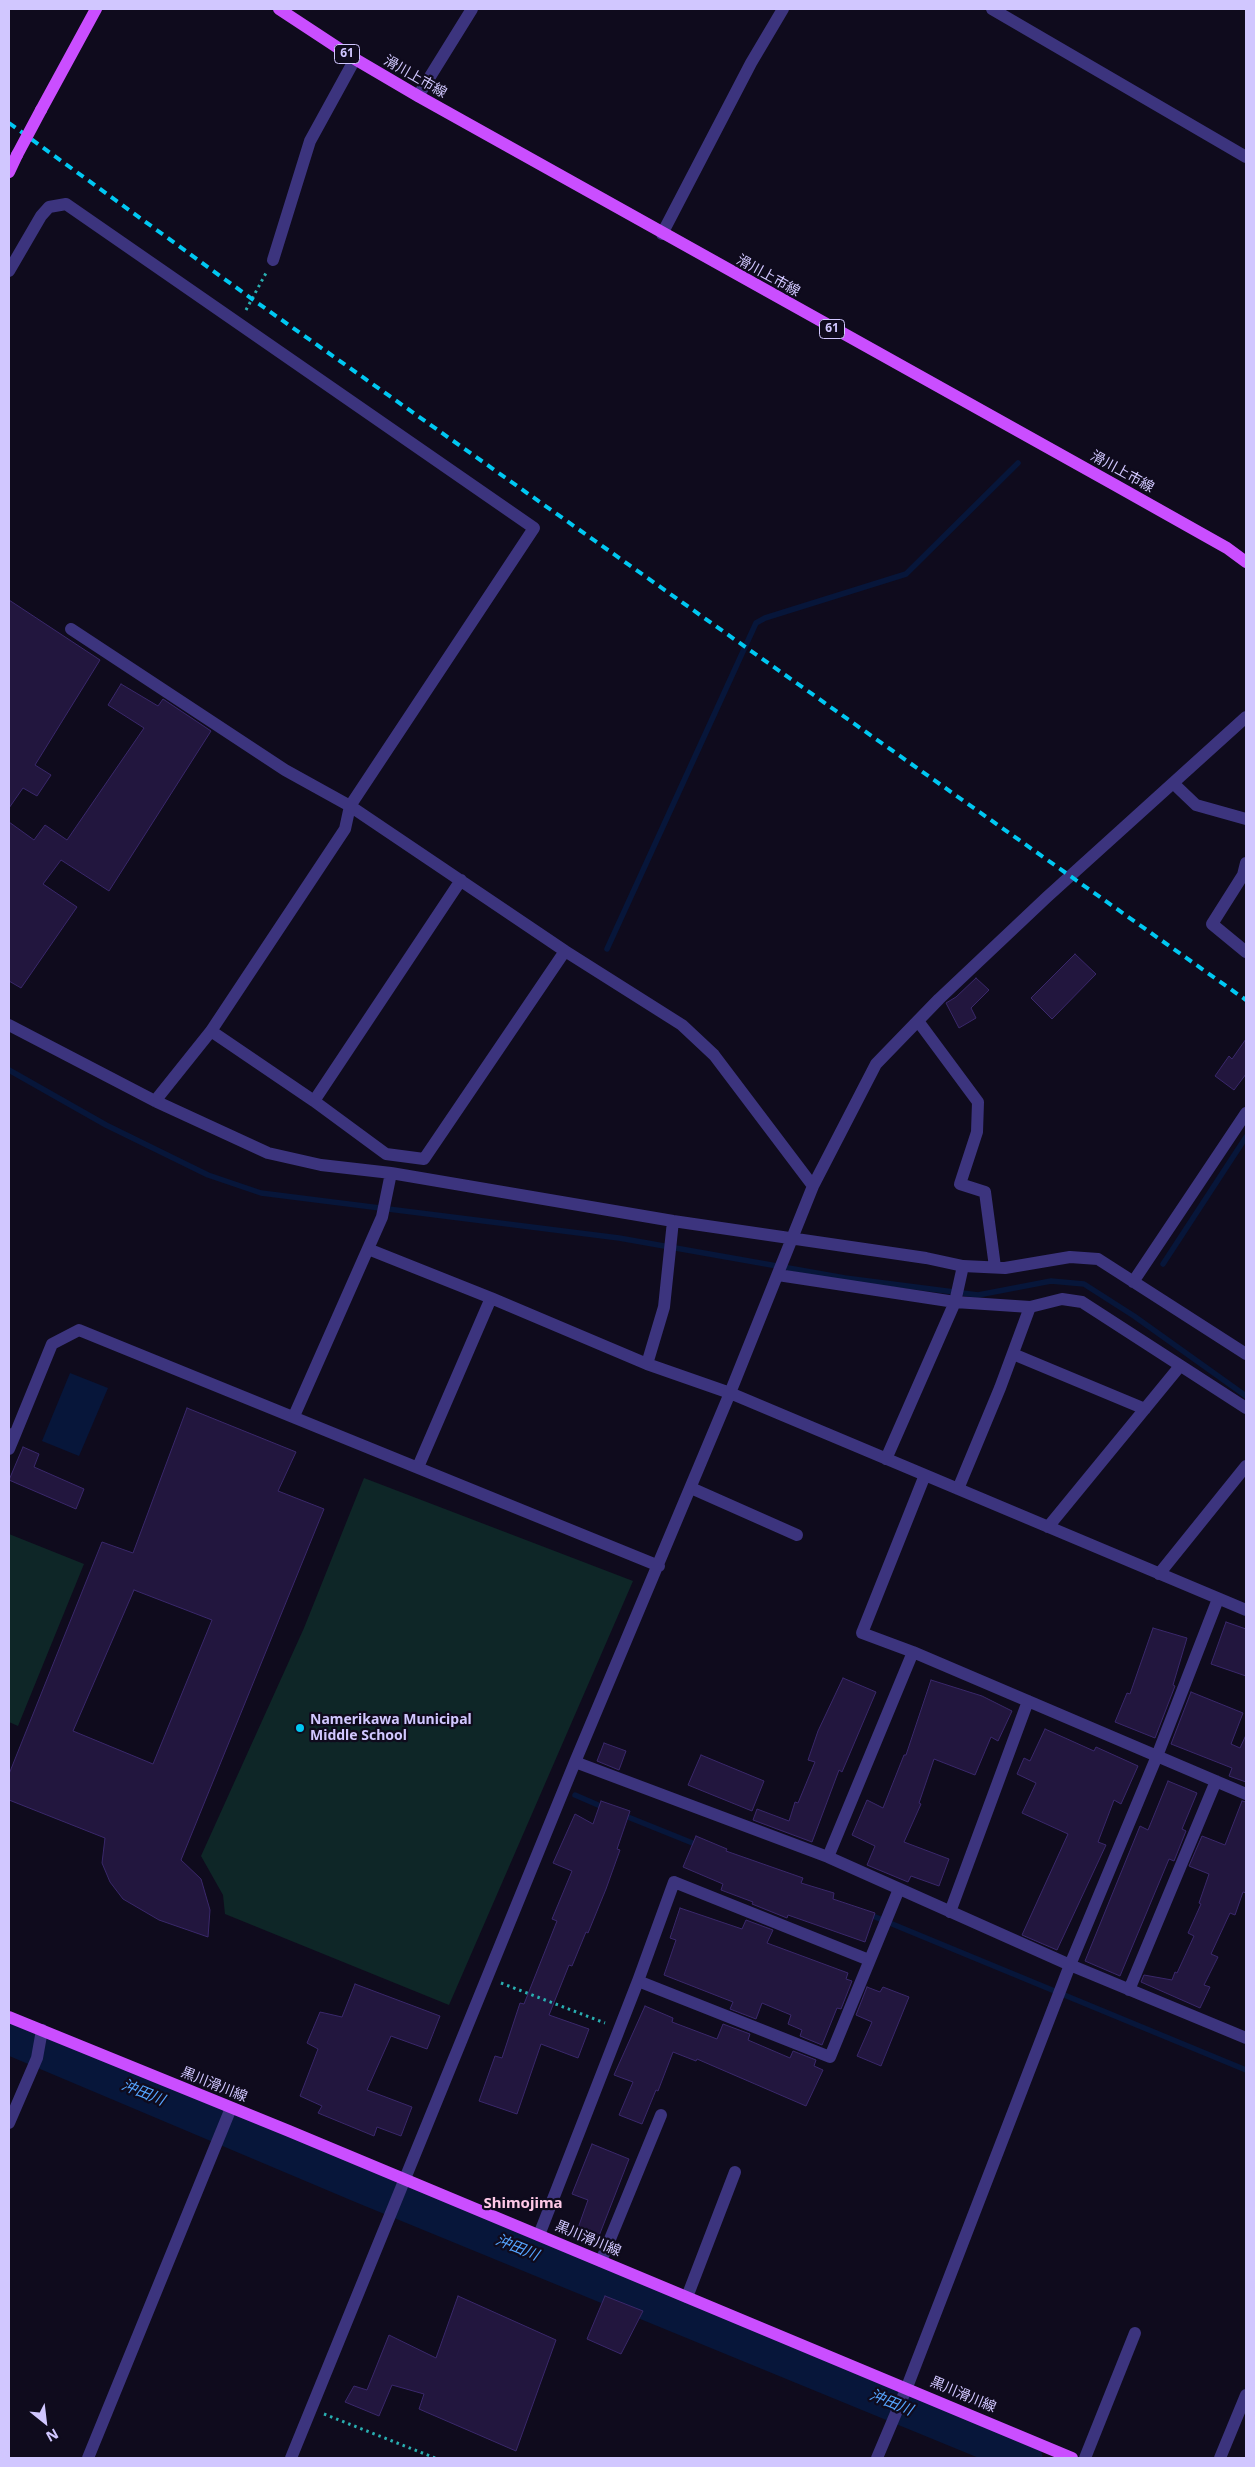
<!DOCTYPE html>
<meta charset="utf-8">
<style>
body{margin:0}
#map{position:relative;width:1255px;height:2467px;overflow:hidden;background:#0f0b1d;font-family:"Noto Sans",sans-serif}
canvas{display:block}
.frame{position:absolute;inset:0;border:10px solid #d1c7ff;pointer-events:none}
.north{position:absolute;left:20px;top:2397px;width:50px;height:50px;-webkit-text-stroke:4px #0f0b1d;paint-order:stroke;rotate:151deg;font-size:14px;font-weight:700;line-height:20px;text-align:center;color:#d1c7ff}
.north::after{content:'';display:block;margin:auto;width:18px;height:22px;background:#d1c7ff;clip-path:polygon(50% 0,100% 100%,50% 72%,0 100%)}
</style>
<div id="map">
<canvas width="1255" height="2467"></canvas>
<div class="frame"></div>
<div class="north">N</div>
</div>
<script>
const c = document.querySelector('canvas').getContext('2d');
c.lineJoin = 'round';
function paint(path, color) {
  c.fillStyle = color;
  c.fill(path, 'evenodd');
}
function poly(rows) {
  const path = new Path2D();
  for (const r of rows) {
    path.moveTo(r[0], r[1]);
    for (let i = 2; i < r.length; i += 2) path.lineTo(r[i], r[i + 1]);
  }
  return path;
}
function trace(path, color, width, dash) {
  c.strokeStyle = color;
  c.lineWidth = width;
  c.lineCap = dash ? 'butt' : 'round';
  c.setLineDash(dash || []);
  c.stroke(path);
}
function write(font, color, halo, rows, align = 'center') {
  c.font = font + ' "Noto Sans","Noto Sans JP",sans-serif';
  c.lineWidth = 4.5;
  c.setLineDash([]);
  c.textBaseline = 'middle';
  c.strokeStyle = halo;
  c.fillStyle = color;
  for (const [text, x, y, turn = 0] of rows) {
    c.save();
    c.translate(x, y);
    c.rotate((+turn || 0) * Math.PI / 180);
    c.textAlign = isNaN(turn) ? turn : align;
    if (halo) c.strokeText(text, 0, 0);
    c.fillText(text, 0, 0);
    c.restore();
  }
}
const green = poly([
 [364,1478,633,1581,449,2005,225,1914,223,1895,201,1856,304,1628],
 [9,1534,84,1564,18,1726,9,1722]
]);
const water = poly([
 [70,1373,108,1388,79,1456,42,1441]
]);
const stream = poly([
 [607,949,756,623,765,618,906,574,1018,463],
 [9,1070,106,1125,208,1175,261,1193,619,1238,845,1278,978,1295,1051,1281,1084,1284,1134,1316,1246,1396],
 [1163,1264,1246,1137],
 [575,1795,605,1808],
 [623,1815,700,1846],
 [868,1914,1246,2070]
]);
const river = poly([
 [9,2037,362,2186,1025,2458]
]);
const building = poly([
 [9,600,100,660,35,765,51,775,37,796,23,788,9,808,9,600],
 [121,684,158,706,163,699,211,731,109,891,61,860,43,884,77,907,21,988,9,981,9,822,34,840,45,825,67,840,144,728,108,705,121,684],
 [1075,954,1096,974,1052,1019,1031,998,1075,954],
 [976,978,989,990,971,1008,976,1018,959,1028,946,1003,956,997,976,978],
 [1246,1039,1246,1074,1234,1090,1215,1076,1229,1056,1232,1059,1246,1039],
 [187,1408,296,1452,278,1491,324,1509,181,1860,201,1879,210,1910,208,1937,159,1920,123,1899,110,1882,102,1863,105,1838,9,1800,9,1774,102,1542,133,1553,187,1408],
 [134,1590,212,1620,153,1764,73,1731,134,1590],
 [23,1447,39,1454,34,1467,84,1489,76,1509,9,1480,23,1447],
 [1226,1622,1246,1629,1246,1676,1211,1664,1226,1622],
 [1153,1628,1187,1638,1173,1685,1175,1686,1155,1738,1115,1722,1127,1693,1130,1694,1153,1628],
 [843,1678,876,1692,842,1772,839,1770,812,1842,753,1820,757,1809,789,1821,795,1802,798,1803,815,1762,808,1760,818,1731,843,1678],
 [931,1680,982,1696,1012,1711,998,1741,991,1737,975,1775,934,1759,919,1803,921,1804,904,1842,949,1859,939,1886,911,1876,908,1882,867,1865,875,1846,852,1835,867,1800,883,1808,904,1755,906,1755,931,1680],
 [1191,1692,1243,1713,1231,1744,1240,1748,1246,1735,1246,1782,1229,1776,1232,1768,1171,1744,1191,1692],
 [1045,1729,1094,1751,1096,1747,1138,1766,1121,1804,1114,1800,1098,1842,1106,1845,1057,1950,1022,1935,1068,1834,1022,1813,1036,1783,1017,1774,1024,1758,1030,1761,1045,1729],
 [604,1743,626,1751,619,1770,597,1761,604,1743],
 [701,1755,764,1781,752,1811,688,1785,701,1755],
 [1168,1781,1197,1793,1182,1829,1186,1831,1174,1861,1169,1859,1120,1976,1085,1961,1140,1826,1148,1830,1168,1781],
 [601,1801,630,1811,617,1849,620,1850,606,1889,588,1933,586,1932,572,1966,569,1965,549,2015,589,2029,578,2058,541,2044,517,2114,479,2101,495,2056,502,2058,520,2003,524,2004,557,1921,552,1919,572,1871,553,1863,575,1814,593,1824,601,1801],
 [1242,1801,1246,1802,1246,1893,1243,1892,1235,1915,1230,1913,1211,1954,1218,1957,1204,1985,1210,1987,1200,2008,1141,1982,1144,1975,1172,1980,1175,1972,1177,1973,1194,1936,1188,1933,1201,1904,1199,1903,1209,1874,1189,1866,1202,1836,1225,1845,1242,1801],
 [696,1836,727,1849,726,1851,803,1878,801,1883,834,1893,833,1899,875,1913,865,1942,788,1915,787,1918,752,1904,753,1902,721,1890,723,1884,683,1867,696,1836],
 [680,1908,742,1929,746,1920,773,1930,767,1943,848,1973,846,1979,852,1981,841,2009,837,2008,822,2045,800,2036,802,2030,788,2024,791,2015,762,2003,756,2019,730,2009,733,2002,664,1975,676,1940,670,1938,680,1908],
 [355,1984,440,2016,427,2049,391,2036,367,2090,412,2107,401,2136,377,2127,374,2136,318,2113,322,2106,300,2096,318,2049,307,2043,320,2012,342,2017,355,1984],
 [867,1987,880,1992,883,1987,909,1997,881,2066,857,2056,872,2022,856,2015,867,1987],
 [645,2006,673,2018,672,2022,717,2039,723,2024,750,2034,748,2040,790,2058,793,2051,816,2060,814,2066,823,2070,806,2106,697,2059,696,2061,673,2052,658,2091,656,2090,642,2124,619,2115,633,2082,614,2075,645,2006],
 [592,2144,629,2159,599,2236,578,2228,588,2200,572,2194,592,2144],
 [458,2296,556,2340,516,2451,419,2409,424,2394,392,2385,379,2416,345,2402,354,2386,367,2390,389,2335,436,2358,458,2296],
 [605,2296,643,2311,621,2354,587,2339,605,2296]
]);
const path = poly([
 [246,310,266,273],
 [501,1983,605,2023],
 [324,2414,435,2458]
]);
const minor = poly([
 [992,9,1246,157],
 [418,96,472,9],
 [662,234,751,63,783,9],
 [273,260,310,141,355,59],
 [9,271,41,216,49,207,66,204,534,528,350,806,345,829,211,1031,155,1101],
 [71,629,285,770,350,806,565,951,682,1025,714,1055,813,1186],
 [1173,783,1196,805,1246,819],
 [1246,863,1243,875,1212,924,1246,952],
 [461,880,314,1101,386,1154,424,1159,565,951],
 [918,1021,978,1102,977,1132,960,1184,985,1192,995,1267],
 [9,1025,155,1101,268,1153,321,1165,391,1173,673,1221,926,1258,963,1266,1005,1268,1070,1257,1098,1259,1246,1354],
 [211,1031,314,1101],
 [368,1249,491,1298,418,1467],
 [778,1275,955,1302,1030,1307],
 [1133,1282,1246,1113],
 [491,1298,647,1364,664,1307,673,1221],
 [1013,1354,1145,1409],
 [647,1364,730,1393,1246,1610],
 [294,1416,382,1217,391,1173],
 [9,1434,14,1437,52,1344,79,1330,659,1566],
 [9,1449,14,1437],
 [886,1459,955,1302,963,1266],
 [691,1488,797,1535],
 [958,1489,1000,1388,1030,1307,1062,1299,1082,1302,1246,1408],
 [1048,1527,1180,1366],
 [1159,1574,1246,1466],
 [913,1652,862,1633,925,1475],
 [575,1762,828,1857,1070,1965,1246,2038],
 [828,1857,913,1652,1246,1794],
 [950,1912,1028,1701],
 [638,1981,674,1882,869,1960],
 [1129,1990,1216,1781],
 [9,2123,37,2058,42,2030],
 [539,2235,638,1981,830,2057,899,1889],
 [601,2261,661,2115],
 [687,2297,735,2172],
 [88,2458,231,2108],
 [291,2458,575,1762,730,1393,813,1186,876,1064,939,999,1047,897,1246,717],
 [877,2458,907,2387,1070,1965,1157,1756,1218,1599],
 [1085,2458,1135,2333],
 [1220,2458,1246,2395]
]);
const major = poly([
 [279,9,355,59,418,96,1115,485,1227,548,1246,562],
 [41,110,96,9],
 [9,172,17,155],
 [9,2017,289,2131,1072,2458]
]);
const rail = poly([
 [9,123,252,299,1246,1000]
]);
const majorBridge = poly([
 [17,155,41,110]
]);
const markers = [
 [300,1728,5,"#00c8f2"]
];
const shields = [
 [347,54,25],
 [832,329,25]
];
const shieldNames = [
 ["61",347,54],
 ["61",832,329]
];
const streetNames = [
 ["滑川上市線",415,77,30],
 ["滑川上市線",768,276,29],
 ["滑川上市線",1122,472,29],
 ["黒川滑川線",214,2085,22],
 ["黒川滑川線",588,2239,23],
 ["黒川滑川線",963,2395,23]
];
const poiNames = [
 ["Namerikawa Municipal",310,1720],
 ["Middle School",310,1736]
];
const waterNames = [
 ["沖田川",143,2093,22],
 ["沖田川",517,2248,22],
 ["沖田川",891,2403,22]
];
const neighbourhoodNames = [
 ["Shimojima",523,2204]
];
paint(green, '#0e2627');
paint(water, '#07163a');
trace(stream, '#07163a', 5.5);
trace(river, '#07163a', 35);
paint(building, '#22163e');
trace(building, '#3a286b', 1);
trace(path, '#29afb1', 3, [2.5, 4]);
trace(minor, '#3c347e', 12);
trace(major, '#ca4eff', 12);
trace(rail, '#00c8f2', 4, [8, 6]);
trace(majorBridge, '#ca4eff', 12);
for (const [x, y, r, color] of markers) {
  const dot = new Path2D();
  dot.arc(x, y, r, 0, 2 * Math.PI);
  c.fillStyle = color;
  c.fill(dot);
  trace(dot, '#0f0b1d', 2);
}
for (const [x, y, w] of shields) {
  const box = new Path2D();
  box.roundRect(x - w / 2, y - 9.5, w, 19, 4);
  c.fillStyle = '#0f0b1d';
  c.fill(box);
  trace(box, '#d1c7ff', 1);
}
write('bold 12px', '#d1c7ff', null, shieldNames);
write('14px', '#d1c7ff', '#0f0b1d', streetNames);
write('bold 14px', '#d1c7ff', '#0f0b1d', poiNames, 'left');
write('italic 15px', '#55a4ff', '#0f0b1d', waterNames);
write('bold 15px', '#ffc9e7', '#0f0b1d', neighbourhoodNames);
</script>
